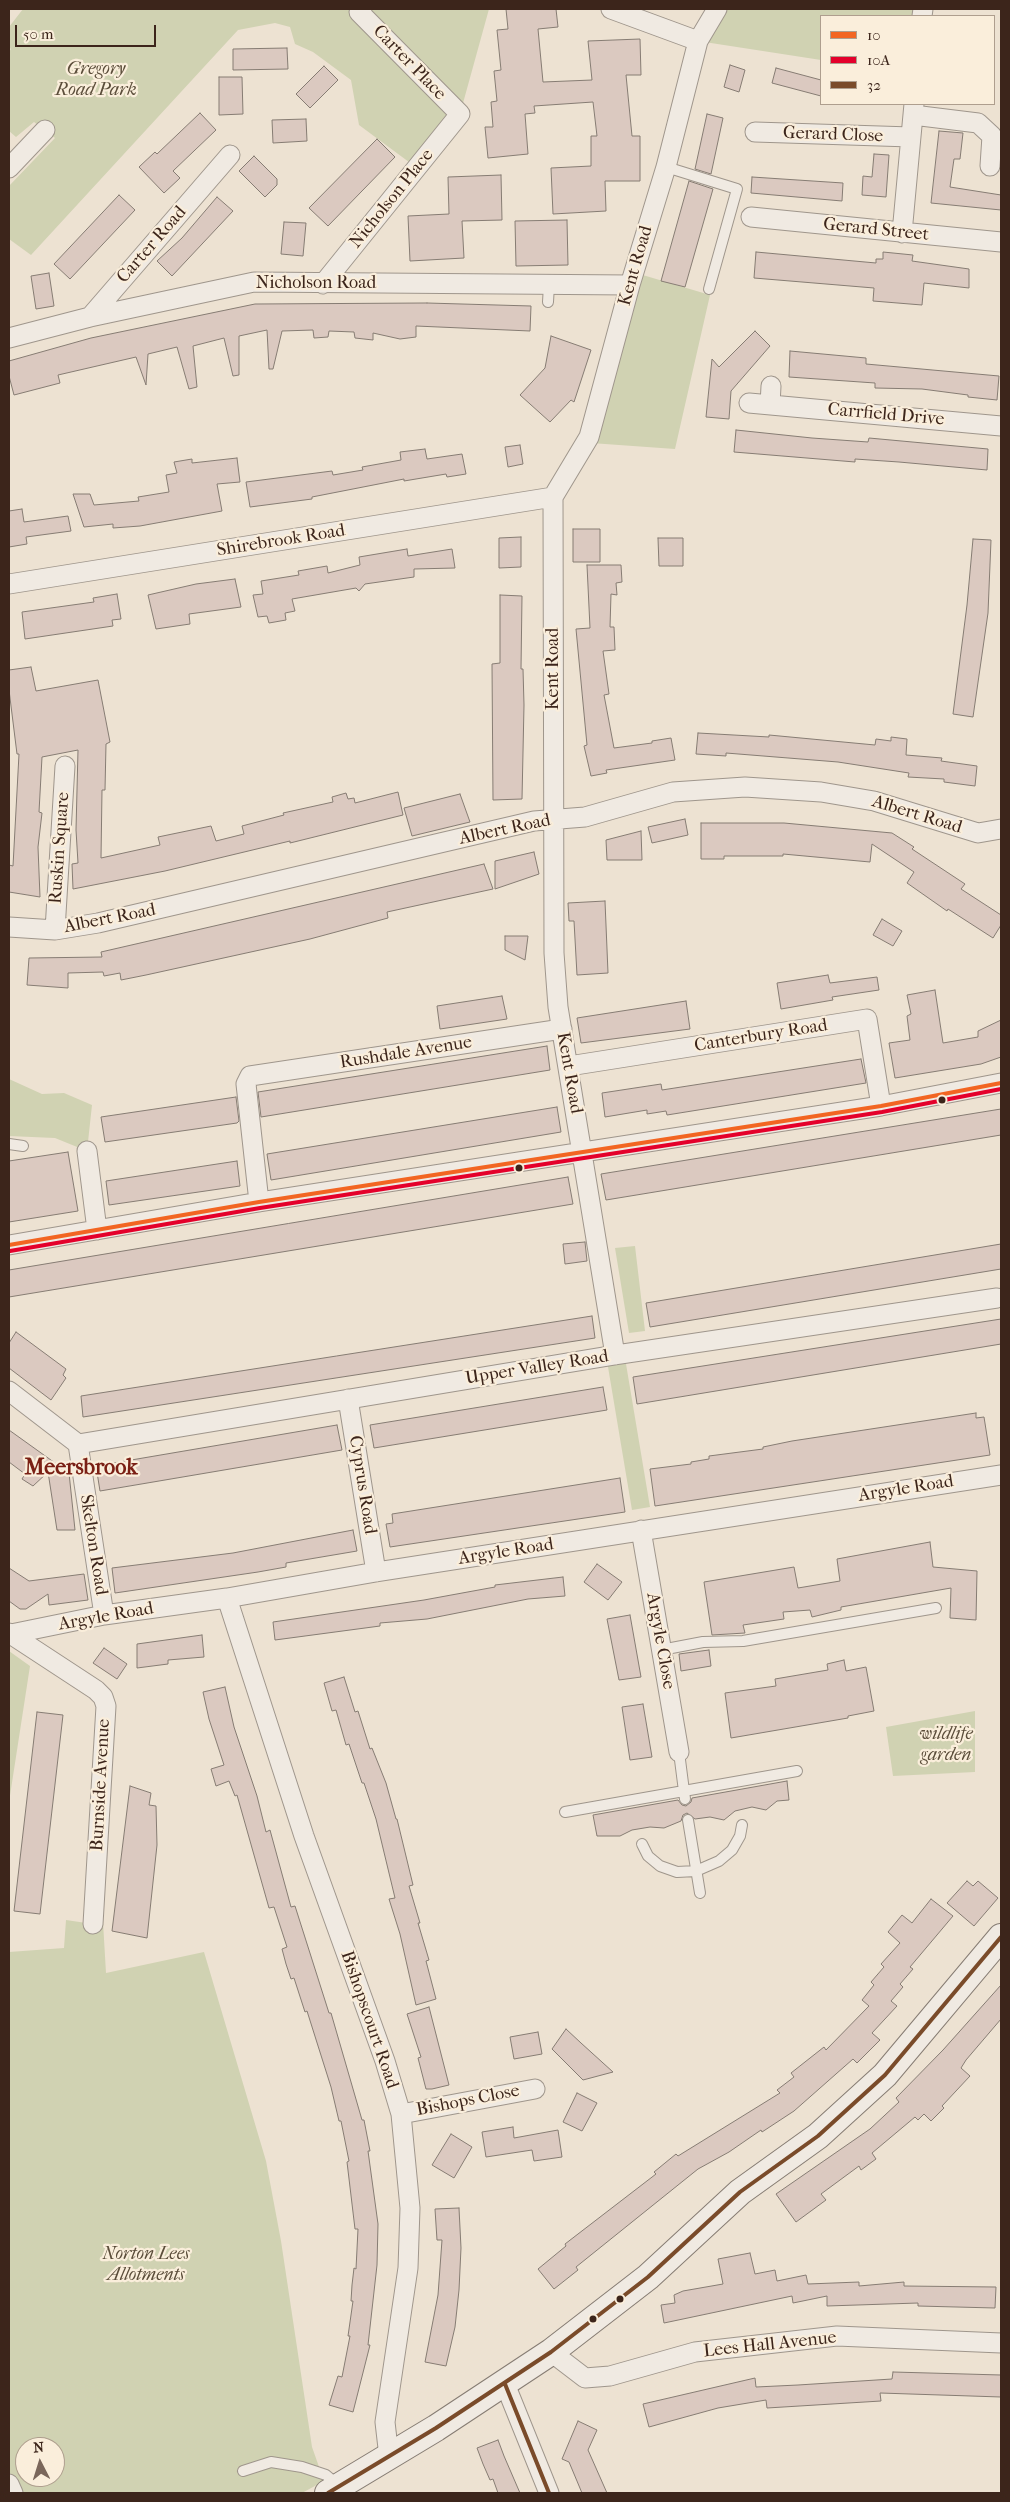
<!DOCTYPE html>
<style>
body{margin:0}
#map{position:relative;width:1010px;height:2502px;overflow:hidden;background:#ede2d2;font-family:"IM FELL French Canon",serif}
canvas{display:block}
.frame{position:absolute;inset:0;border:10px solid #3c251b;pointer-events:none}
.legend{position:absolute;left:820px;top:15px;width:175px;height:90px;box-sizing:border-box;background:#faeedb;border:1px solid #ae9e8e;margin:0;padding:6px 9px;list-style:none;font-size:15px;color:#3c251b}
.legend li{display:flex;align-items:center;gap:10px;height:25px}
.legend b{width:25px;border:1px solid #ae9e8e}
.north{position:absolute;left:15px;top:2437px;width:50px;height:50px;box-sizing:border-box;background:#faeedb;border:1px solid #ae9e8e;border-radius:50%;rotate:355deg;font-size:14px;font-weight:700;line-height:20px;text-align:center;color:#3c251b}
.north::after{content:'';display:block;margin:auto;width:18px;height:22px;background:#7a675b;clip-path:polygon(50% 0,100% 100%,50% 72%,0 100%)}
.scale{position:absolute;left:15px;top:25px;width:141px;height:22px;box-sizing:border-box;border:2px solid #3c251b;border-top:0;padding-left:6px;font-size:15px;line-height:18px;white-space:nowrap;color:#3c251b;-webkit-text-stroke:4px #faeedb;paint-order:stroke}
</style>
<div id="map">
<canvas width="1010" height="2502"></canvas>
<div class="frame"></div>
<ul class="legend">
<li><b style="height:6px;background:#f26522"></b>10</li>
<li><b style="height:6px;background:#e4002b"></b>10A</li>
<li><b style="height:6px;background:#7a4b2a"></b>32</li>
</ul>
<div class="north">N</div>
<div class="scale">50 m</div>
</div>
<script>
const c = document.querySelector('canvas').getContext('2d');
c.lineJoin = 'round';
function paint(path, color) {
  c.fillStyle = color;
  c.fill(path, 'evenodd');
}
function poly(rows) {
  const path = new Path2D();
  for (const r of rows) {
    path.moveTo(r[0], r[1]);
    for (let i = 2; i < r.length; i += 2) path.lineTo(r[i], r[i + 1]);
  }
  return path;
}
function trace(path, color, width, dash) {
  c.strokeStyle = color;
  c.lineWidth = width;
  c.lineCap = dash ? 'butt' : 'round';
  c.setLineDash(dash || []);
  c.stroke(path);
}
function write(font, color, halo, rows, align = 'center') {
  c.font = font + ' "IM FELL French Canon",serif';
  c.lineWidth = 4.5;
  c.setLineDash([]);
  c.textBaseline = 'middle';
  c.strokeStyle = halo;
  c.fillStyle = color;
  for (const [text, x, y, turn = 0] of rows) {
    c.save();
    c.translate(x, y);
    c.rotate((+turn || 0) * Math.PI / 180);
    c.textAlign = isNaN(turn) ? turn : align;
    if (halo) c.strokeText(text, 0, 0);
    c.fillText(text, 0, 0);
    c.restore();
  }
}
const green = poly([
 [23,9,489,9,460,114,417,168,359,125,351,80,313,52,295,44,290,27,275,23,238,30,31,255,9,239,9,186,55,138,34,122,16,137,9,131,9,52,11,49,9,47,9,27],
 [717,9,923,9,922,16,821,16,821,60,698,41],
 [636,273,710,295,675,449,591,443],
 [9,1079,42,1094,64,1093,92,1105,87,1151,55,1138,9,1136],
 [635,1246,645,1331,629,1333,615,1248],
 [625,1358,650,1507,632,1510,607,1361],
 [9,1651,30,1666,9,1802],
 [975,1711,975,1772,893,1776,886,1727],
 [66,1920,93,1924,103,1922,106,1973,204,1952,266,2161,281,2241,312,2447,324,2481,302,2493,13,2493,9,2484,9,1952,64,1948],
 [25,2447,55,2447,55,2477,25,2477]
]);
const building = poly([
 [506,9,556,9,558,27,538,29,543,82,592,80,588,41,640,39,641,75,626,75,632,136,640,136,640,181,605,181,606,211,553,214,551,168,591,166,591,136,597,136,593,102,534,106,535,113,525,114,528,154,488,158,485,127,493,127,491,102,497,101,494,71,501,70,497,30,508,29,506,9],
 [287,48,288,69,233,70,233,49,287,48],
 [730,65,745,70,739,92,724,87,730,65],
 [324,66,338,80,310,108,296,94,324,66],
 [776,68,821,80,821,96,772,83,776,68],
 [219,77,242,77,243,114,219,115,219,77],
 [200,113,216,130,173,171,180,178,164,193,139,167,155,152,157,154,200,113],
 [707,114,723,118,711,174,695,169,707,114],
 [306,119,307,141,273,143,272,120,306,119],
 [939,131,963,133,960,159,954,159,950,187,1001,195,1001,210,931,203,939,131],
 [377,139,395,157,328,226,309,208,377,139],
 [874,154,889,155,886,197,862,195,863,176,872,177,874,154],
 [254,156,277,179,277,185,265,197,239,171,254,156],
 [501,175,502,220,462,221,464,258,410,261,408,216,449,214,448,177,501,175],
 [752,177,843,183,842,201,751,193,752,177],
 [689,181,713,189,685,287,661,281,689,181],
 [119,195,135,210,70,279,54,264,119,195],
 [217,197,233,211,172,276,157,261,182,238,217,197],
 [567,220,568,265,516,266,515,221,567,220],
 [284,222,306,223,303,256,281,254,284,222],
 [756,252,876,263,876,259,883,259,883,252,913,255,912,261,969,269,969,288,924,283,922,305,873,301,874,288,754,278,756,252],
 [49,273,54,306,36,309,31,276,49,273],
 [427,303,531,306,530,331,416,326,416,337,400,339,373,333,373,340,355,338,354,332,329,331,328,337,314,338,313,330,282,331,273,369,269,369,267,330,239,336,239,375,233,376,224,338,193,346,197,387,189,389,177,347,148,354,146,385,136,357,58,375,60,383,14,395,9,376,9,361,91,338,255,304,427,303],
 [755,331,770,346,731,391,729,419,706,417,712,359,719,367,755,331],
 [551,336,591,350,574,402,571,400,550,422,520,395,545,368,551,336],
 [790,351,866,358,866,364,999,376,997,400,968,397,968,395,922,389,875,388,875,383,789,377,790,351],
 [736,430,812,438,868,442,869,438,988,449,987,470,899,462,855,459,855,462,734,452,736,430],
 [520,445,523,464,508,467,505,447,520,445],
 [425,449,427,459,462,454,466,474,447,477,446,474,404,481,404,479,312,497,312,499,250,507,246,482,332,471,333,475,363,470,362,467,401,460,400,452,425,449],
 [237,458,240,482,217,484,222,511,140,526,113,528,113,524,84,527,73,494,90,494,94,505,139,501,138,497,169,492,166,475,177,473,174,462,192,459,192,463,237,458],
 [22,509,24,522,68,516,71,531,26,537,27,544,9,547,9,511,22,509],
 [573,529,600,529,600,562,573,562,573,529],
 [521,537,521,567,499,568,499,538,521,537],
 [658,538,683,538,683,566,659,566,658,538],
 [973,539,991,540,988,613,973,717,953,714,967,605,973,539],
 [407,549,408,556,452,549,455,568,414,569,414,577,365,584,359,591,356,588,292,599,295,611,285,613,286,620,269,623,267,616,258,617,253,595,263,594,261,581,299,575,298,571,327,566,328,573,360,565,359,557,407,549],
 [587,565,621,565,622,582,616,583,617,595,611,594,610,627,614,627,615,650,603,651,609,694,604,695,614,748,652,743,652,741,671,738,675,760,606,770,607,773,591,776,584,746,587,745,576,629,590,628,587,565],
 [235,579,241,607,189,614,190,624,156,629,148,595,196,584,235,579],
 [117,594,121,619,112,620,113,626,25,639,22,612,94,602,93,598,117,594],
 [500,595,522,596,521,669,523,669,524,705,522,799,493,800,492,664,500,663,500,595],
 [31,667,36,691,98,680,110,742,106,744,105,790,102,790,101,858,160,845,158,837,211,826,216,841,244,834,242,826,284,815,283,813,333,802,332,797,346,793,348,799,354,798,355,803,398,792,403,815,290,843,290,841,165,871,73,889,72,864,78,863,76,830,78,750,42,757,39,812,42,813,38,847,40,897,9,892,9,865,13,866,19,754,17,754,9,690,9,670,31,667],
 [698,733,769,737,769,735,875,745,876,739,891,741,891,737,907,739,906,755,942,758,941,761,977,766,975,786,944,782,944,779,908,777,909,773,838,762,726,753,726,756,696,754,698,733],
 [460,794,470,822,412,836,404,808,460,794],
 [685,819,688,835,652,843,648,827,685,819],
 [701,823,784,823,892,833,914,847,912,849,965,884,961,889,1001,915,1001,925,993,938,948,909,947,911,907,883,914,872,872,844,870,862,783,854,783,856,724,856,724,859,701,859,701,823],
 [641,831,642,860,607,860,606,840,641,831],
 [534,852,539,874,495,889,495,861,534,852],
 [484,864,493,889,387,912,388,918,310,939,146,975,121,980,120,973,104,976,103,972,68,973,68,988,27,985,29,958,102,957,101,952,484,864],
 [605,901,608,973,577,975,574,921,569,921,568,903,605,901],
 [882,919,902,931,893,946,873,935,882,919],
 [505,936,528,936,525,960,505,950,505,936],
 [828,975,830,983,877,977,879,990,832,997,833,1000,781,1009,777,983,828,975],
 [935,990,943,1043,978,1037,978,1031,1001,1020,1001,1057,981,1064,895,1078,889,1043,910,1040,907,1016,911,1014,907,995,935,990],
 [502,996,507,1019,440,1029,437,1006,502,996],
 [686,1001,690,1029,581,1043,577,1018,686,1001],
 [547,1046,550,1070,261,1117,258,1092,547,1046],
 [861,1059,866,1083,667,1115,666,1111,647,1114,647,1110,605,1117,602,1093,661,1084,662,1090,861,1059],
 [236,1097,239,1121,237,1123,105,1142,101,1117,236,1097],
 [557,1107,561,1132,271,1180,267,1154,557,1107],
 [1001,1109,1001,1135,606,1200,601,1174,1001,1109],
 [68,1152,78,1211,9,1222,9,1161,68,1152],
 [237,1161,240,1186,109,1205,106,1181,237,1161],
 [568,1177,573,1204,9,1297,9,1270,568,1177],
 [585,1242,587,1261,565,1264,563,1244,585,1242],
 [1001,1244,1001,1269,650,1327,646,1303,1001,1244],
 [592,1316,595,1338,83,1417,81,1396,592,1316],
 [1001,1319,1001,1344,637,1404,633,1377,1001,1319],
 [16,1332,66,1369,63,1375,66,1378,51,1400,9,1368,9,1343,16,1332],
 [603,1387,607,1410,374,1448,370,1425,603,1387],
 [976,1413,976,1418,984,1417,990,1455,655,1506,650,1469,691,1464,691,1462,709,1459,709,1456,763,1449,763,1447,792,1441,976,1413],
 [337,1425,342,1450,100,1491,96,1466,337,1425],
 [9,1430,69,1473,75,1530,57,1530,48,1472,33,1486,22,1479,25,1474,9,1462,9,1430],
 [620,1478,625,1512,390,1547,386,1524,393,1523,392,1514,620,1478],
 [353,1530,357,1551,286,1563,286,1567,258,1572,115,1593,112,1568,233,1553,353,1530],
 [930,1542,933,1567,977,1571,976,1620,950,1618,951,1588,841,1607,841,1610,812,1617,810,1610,783,1612,784,1619,743,1625,745,1633,712,1635,704,1582,794,1567,798,1588,840,1581,837,1559,930,1542],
 [597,1564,622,1582,608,1600,584,1582,597,1564],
 [9,1568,29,1581,84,1574,88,1600,49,1605,48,1594,26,1609,20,1609,9,1601,9,1568],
 [563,1577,565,1596,528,1599,427,1619,380,1623,380,1626,275,1640,273,1622,424,1600,495,1587,495,1585,563,1577],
 [630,1615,641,1677,619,1680,607,1619,630,1615],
 [202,1635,204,1657,168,1660,168,1664,137,1668,137,1644,202,1635],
 [104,1648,127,1664,117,1679,93,1663,104,1648],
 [709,1650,711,1666,681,1671,679,1654,709,1650],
 [844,1660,846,1671,866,1667,874,1711,848,1716,848,1718,731,1738,725,1693,776,1686,775,1679,828,1670,827,1664,844,1660],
 [344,1677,355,1712,358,1711,370,1749,372,1748,386,1783,396,1819,397,1819,413,1885,409,1886,420,1923,418,1923,429,1960,426,1961,436,1999,416,2005,400,1934,389,1899,395,1898,376,1819,364,1783,362,1783,349,1744,346,1745,336,1710,332,1711,324,1683,344,1677],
 [225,1687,234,1727,257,1796,266,1832,270,1830,291,1907,295,1906,329,2013,331,2013,362,2120,364,2120,370,2151,368,2151,378,2224,377,2265,368,2345,370,2345,353,2412,329,2405,338,2376,342,2377,350,2336,348,2336,353,2301,351,2301,352,2285,354,2268,356,2269,358,2229,355,2229,347,2162,349,2161,341,2121,339,2121,331,2087,307,2011,305,2012,294,1978,291,1979,286,1964,282,1949,287,1947,274,1907,269,1908,237,1795,235,1796,229,1781,216,1786,211,1769,224,1765,209,1719,203,1692,225,1687],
 [643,1704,652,1757,630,1760,622,1707,643,1704],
 [37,1712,63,1715,40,1914,14,1911,37,1712],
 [787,1781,789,1800,777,1801,766,1810,752,1807,735,1811,724,1820,710,1817,695,1819,687,1813,683,1815,681,1821,664,1828,650,1827,632,1830,620,1836,597,1836,593,1815,678,1800,682,1805,686,1806,691,1802,692,1798,787,1781],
 [130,1786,151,1793,149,1805,156,1806,157,1845,147,1938,112,1931,130,1786],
 [967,1881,973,1886,978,1881,998,1898,974,1926,947,1903,967,1881],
 [931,1899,953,1916,910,1967,913,1969,900,1984,903,1987,891,2001,897,2006,872,2033,880,2040,857,2063,853,2059,794,2111,762,2132,761,2130,729,2152,698,2169,576,2267,578,2270,554,2289,538,2269,566,2246,565,2244,656,2174,654,2172,676,2154,678,2156,780,2093,777,2090,794,2077,791,2073,824,2047,826,2050,869,2006,862,2000,874,1985,871,1982,884,1967,881,1964,900,1943,888,1932,902,1915,912,1923,931,1899],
 [1001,1985,1001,2019,966,2060,961,2068,970,2076,942,2106,944,2108,931,2121,924,2114,918,2120,915,2117,872,2153,876,2159,861,2170,859,2166,821,2194,826,2200,796,2222,776,2194,870,2129,899,2102,896,2098,943,2050,1001,1985],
 [429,2007,449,2085,432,2089,426,2089,418,2058,421,2057,407,2014,429,2007],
 [566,2029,581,2043,613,2072,583,2080,552,2049,566,2029],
 [538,2032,542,2054,514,2059,510,2037,538,2032],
 [577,2093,597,2103,582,2131,563,2122,577,2093],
 [513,2127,514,2138,558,2130,562,2157,534,2161,532,2150,486,2157,482,2132,513,2127],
 [451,2134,472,2147,454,2178,432,2165,451,2134],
 [459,2208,461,2248,459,2290,455,2327,446,2366,425,2362,438,2295,442,2240,437,2240,435,2209,459,2208],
 [750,2253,755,2274,775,2270,777,2281,806,2275,808,2284,859,2282,859,2286,904,2282,904,2286,996,2287,995,2308,918,2306,918,2303,827,2306,827,2296,793,2303,792,2296,664,2323,661,2305,675,2303,674,2295,683,2291,723,2284,718,2259,750,2253],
 [893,2372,1001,2375,1001,2397,880,2393,881,2401,767,2408,766,2400,718,2408,649,2427,643,2404,755,2378,756,2387,798,2385,892,2379,893,2372],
 [578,2421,597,2430,588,2450,607,2493,582,2493,569,2462,562,2459,578,2421],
 [498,2440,504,2456,520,2493,498,2493,493,2479,490,2480,483,2464,477,2448,498,2440]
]);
const lane = poly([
 [666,167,737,189,709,289],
 [548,302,549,285],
 [9,1144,23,1146],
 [661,1650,703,1642,743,1641,936,1608],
 [679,1752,685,1799],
 [565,1812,797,1771],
 [688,1820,700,1893],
 [642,1844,648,1856,660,1866,677,1872,696,1871,719,1861,732,1850,740,1836,742,1825],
 [243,2471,271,2462,302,2467,326,2475,339,2486]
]);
const street = poly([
 [611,9,698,41],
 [922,16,923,9],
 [913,115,978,123,992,136,990,166],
 [755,132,911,137],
 [9,168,45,130],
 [751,217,1001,242],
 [902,233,914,104],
 [323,284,460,114,359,12,362,9],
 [90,317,230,155],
 [9,338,90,317,254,282,630,285],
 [749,403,1001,426],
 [770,405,771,386],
 [9,584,553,497],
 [9,927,55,930,98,923,534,821,585,817,673,792,745,787,821,792,874,801,978,833,1001,829],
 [55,930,65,766],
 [569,1066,867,1019,881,1106],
 [87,1151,97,1230],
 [259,1202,246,1084,250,1076,562,1029],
 [9,1245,259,1202,881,1106,1001,1083],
 [615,1355,558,1007,554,953,553,497,589,437,630,285,666,167,698,41,717,9],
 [9,1391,78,1444],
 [348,1399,376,1572],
 [78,1444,615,1355,997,1298],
 [78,1444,104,1615],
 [641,1530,679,1752],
 [227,1598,304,1836,385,2061,401,2114,410,2208,408,2268,385,2422,389,2457],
 [9,1633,96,1690,103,1697,106,1706,93,1924],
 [11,1634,104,1615,227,1598,376,1572,1001,1475],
 [401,2114,535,2089],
 [551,2352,585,2378,610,2376,695,2352,837,2336,1001,2343],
 [505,2384,549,2493],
 [9,2484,13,2493]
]);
const secondary = poly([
 [328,2493,436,2428,551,2352,648,2277,740,2192,818,2136,885,2075,1001,1937]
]);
const bus1 = poly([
 [9,1245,259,1202,881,1106,1001,1083]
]);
const bus2 = poly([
 [10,1251,260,1208,882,1112,1001,1089]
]);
const bus3 = poly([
 [505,2384,549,2493],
 [328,2493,436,2428,551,2352,648,2277,740,2192,818,2136,885,2075,1001,1937]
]);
const markers = [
 [942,1100,4.5,"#3c251b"],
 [519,1168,4.5,"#3c251b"],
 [620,2299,4.5,"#3c251b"],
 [593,2319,4.5,"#3c251b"]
];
const streetNames = [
 ["Carter Place",409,63,46],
 ["Gerard Close",833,135,2],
 ["Nicholson Place",392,199,-51],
 ["Gerard Street",876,230,6],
 ["Carter Road",152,245,-49],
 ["Kent Road",636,266,-74],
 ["Nicholson Road",316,284],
 ["Carrfield Drive",886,415,5],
 ["Shirebrook Road",281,541,-9],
 ["Kent Road",554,669,-90],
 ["Albert Road",917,815,17],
 ["Albert Road",505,830,-12],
 ["Ruskin Square",60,848,-86],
 ["Albert Road",110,919,-11],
 ["Canterbury Road",761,1036,-9],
 ["Rushdale Avenue",406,1053,-9],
 ["Kent Road",569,1073,80],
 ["Upper Valley Road",537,1368,-9],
 ["Cyprus Road",362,1485,81],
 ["Argyle Road",906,1489,-9],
 ["Skelton Road",93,1545,81],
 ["Argyle Road",506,1552,-9],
 ["Argyle Road",106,1617,-10],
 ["Argyle Close",660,1641,80],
 ["Burnside Avenue",101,1785,-87],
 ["Bishopscourt Road",369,2020,71],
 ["Bishops Close",468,2101,-11],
 ["Lees Hall Avenue",770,2345,-6]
];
const parkNames = [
 ["Gregory",96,70],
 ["Road Park",96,91],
 ["wildlife",946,1735],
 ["garden",946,1756],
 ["Norton Lees",146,2255],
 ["Allotments",146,2276]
];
const districtNames = [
 ["Meersbrook",81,1469]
];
paint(green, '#d0d2b2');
paint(building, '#dbc9c0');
trace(building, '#867c73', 1);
trace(lane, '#9f968c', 12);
trace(street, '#9f968c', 21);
trace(secondary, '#867c73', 28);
trace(lane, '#f0eae2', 10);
trace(street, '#f0eae2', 19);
trace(secondary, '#f0eae2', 26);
trace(bus1, '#f26522', 4);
trace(bus2, '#e4002b', 4);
trace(bus3, '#7a4b2a', 4);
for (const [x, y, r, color] of markers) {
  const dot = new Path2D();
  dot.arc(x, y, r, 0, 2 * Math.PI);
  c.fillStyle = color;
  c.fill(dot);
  trace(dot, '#faeedb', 2);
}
write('18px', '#3c251b', '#faeedb', streetNames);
write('italic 18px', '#5b4d3a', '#faeedb', parkNames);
write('bold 22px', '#7a1f14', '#faeedb', districtNames);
</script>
